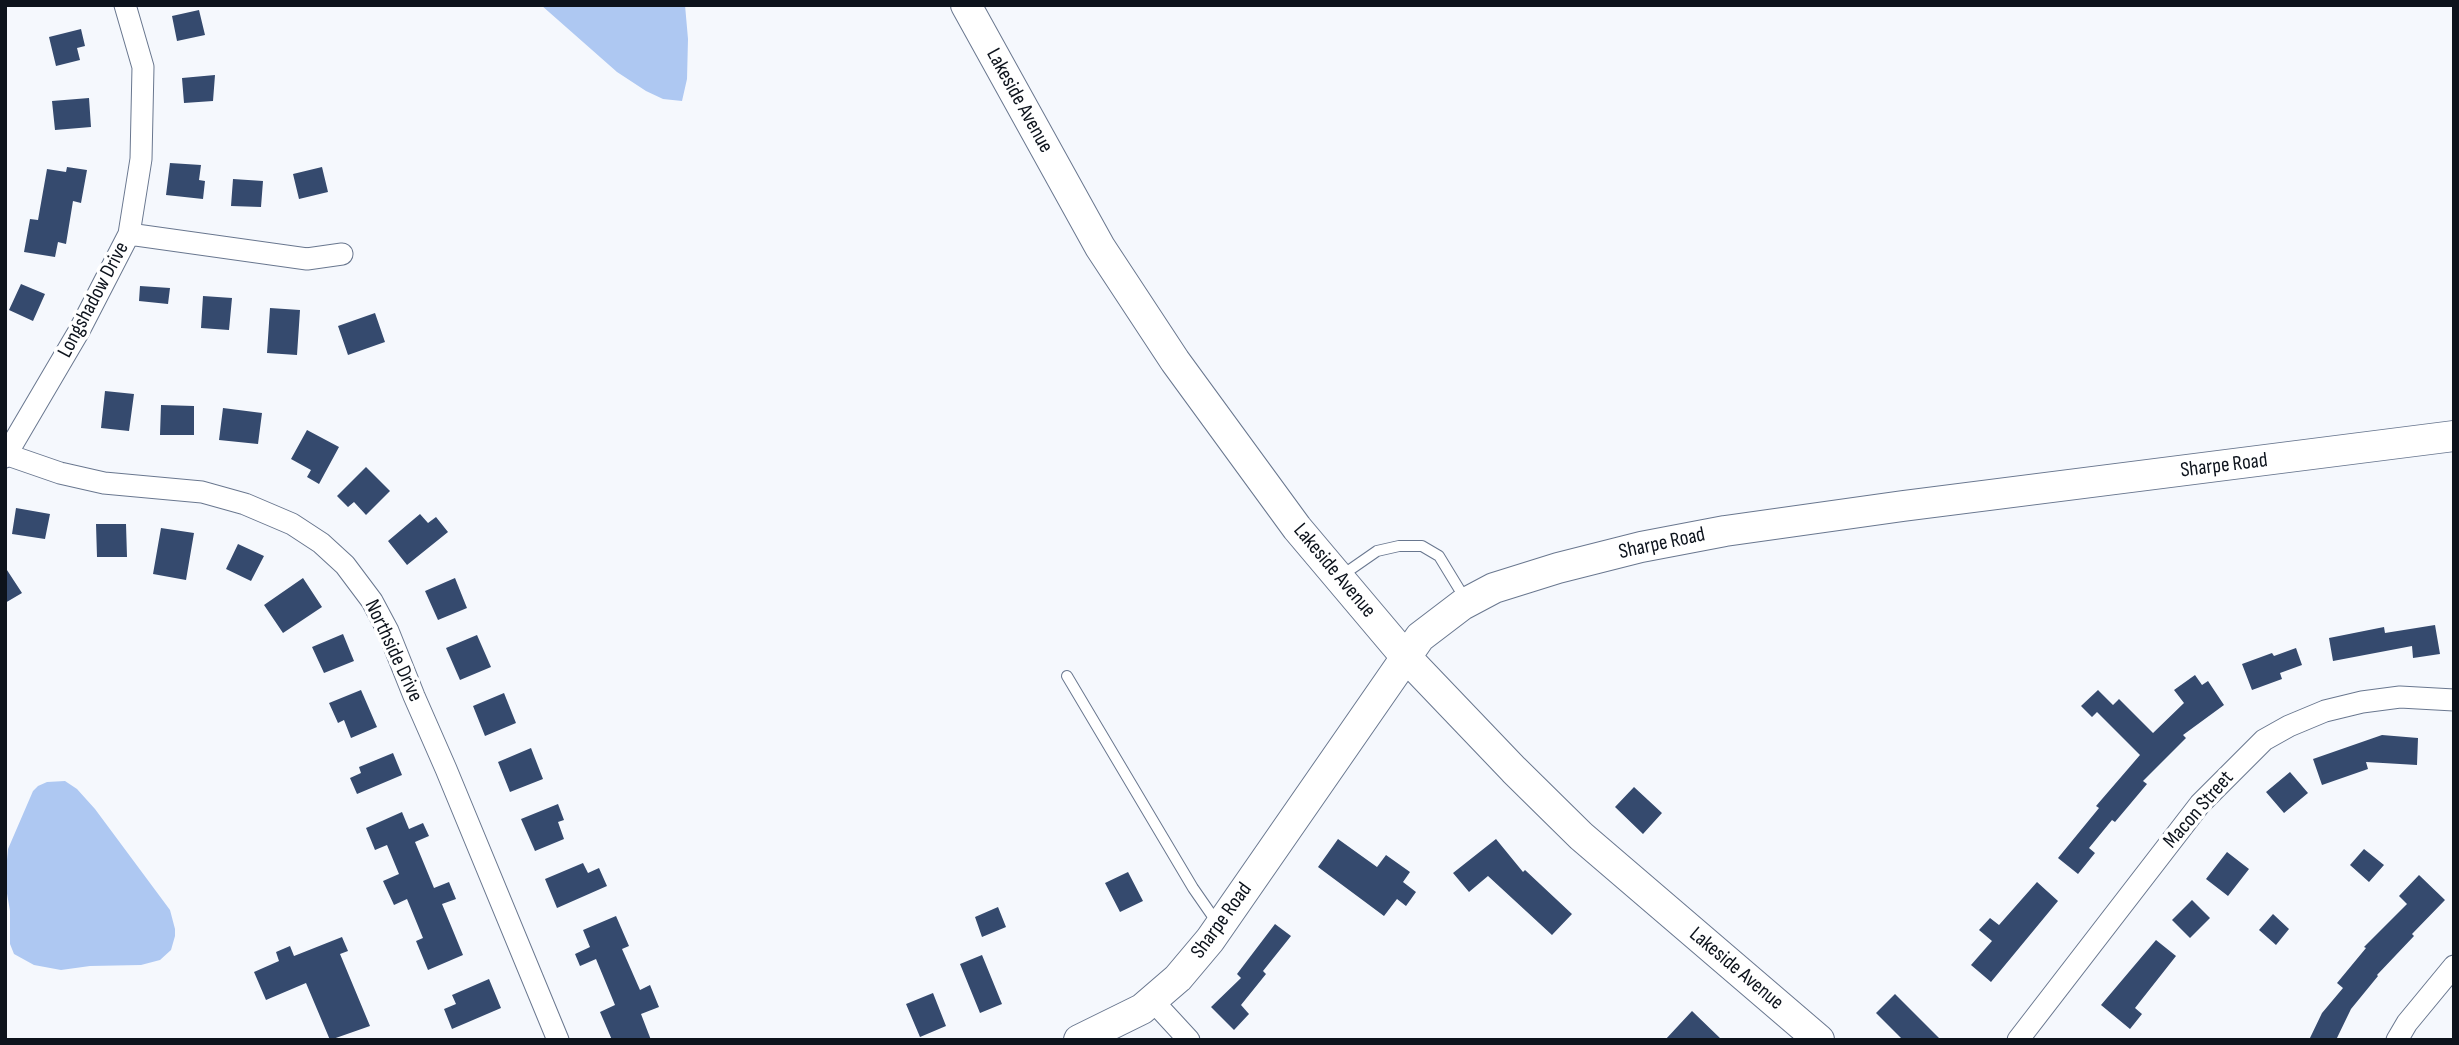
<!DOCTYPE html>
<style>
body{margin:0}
#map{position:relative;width:2459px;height:1045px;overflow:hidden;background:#f5f8fd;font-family:"Sofia Sans Condensed",sans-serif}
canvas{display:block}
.frame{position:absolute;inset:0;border:7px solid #0d131c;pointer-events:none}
</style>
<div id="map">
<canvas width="2459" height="1045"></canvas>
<div class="frame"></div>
</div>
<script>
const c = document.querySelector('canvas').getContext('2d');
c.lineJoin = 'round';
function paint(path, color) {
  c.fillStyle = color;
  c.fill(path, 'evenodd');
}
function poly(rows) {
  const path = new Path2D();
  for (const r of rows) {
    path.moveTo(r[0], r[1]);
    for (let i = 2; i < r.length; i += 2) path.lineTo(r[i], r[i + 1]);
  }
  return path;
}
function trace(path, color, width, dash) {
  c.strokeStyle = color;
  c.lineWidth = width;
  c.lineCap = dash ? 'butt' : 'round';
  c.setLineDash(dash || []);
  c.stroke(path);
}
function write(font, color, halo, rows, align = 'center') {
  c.font = font + ' "Sofia Sans Condensed",sans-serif';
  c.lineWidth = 7;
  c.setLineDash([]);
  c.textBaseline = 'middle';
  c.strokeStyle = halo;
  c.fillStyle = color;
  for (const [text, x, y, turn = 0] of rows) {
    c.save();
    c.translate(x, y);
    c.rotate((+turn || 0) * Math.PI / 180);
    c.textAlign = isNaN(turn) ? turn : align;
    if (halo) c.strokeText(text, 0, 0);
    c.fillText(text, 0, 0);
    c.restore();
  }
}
const water = poly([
 [541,5,685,5,688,39,687,79,682,101,663,99,646,91,617,72],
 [65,781,77,789,95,809,170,910,175,929,175,936,171,950,160,960,141,965,90,966,61,970,34,965,14,954,10,944,10,911,5,882,8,849,33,791,38,786,47,782]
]);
const building = poly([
 [199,10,205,35,177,41,172,16],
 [81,29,85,46,77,48,80,60,56,66,49,37],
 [215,75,213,101,184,103,182,78],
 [89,98,91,127,55,130,52,101],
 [170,163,201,165,199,180,205,181,203,199,166,195],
 [67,167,87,170,81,203,73,201,66,244,58,242,55,257,24,252,30,219,38,220,47,169,66,172],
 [322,167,328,192,299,199,293,174],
 [233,179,263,181,261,207,231,206],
 [21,284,45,294,33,321,9,310],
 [140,286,170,288,168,304,139,301],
 [203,296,232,298,229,330,201,328],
 [270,308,300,310,297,355,267,353],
 [375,313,385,342,348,355,338,326],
 [105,391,134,394,129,431,101,428],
 [161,405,194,406,194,435,160,435],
 [223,408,262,413,258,444,219,440],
 [307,430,339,447,319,484,307,477,311,470,291,459],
 [366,467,390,491,366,515,354,502,348,507,337,496],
 [16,508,50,514,45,539,12,534],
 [420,514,428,523,436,517,448,532,407,565,388,541],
 [96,524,126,524,127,557,97,557],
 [161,528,194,533,186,580,153,574],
 [238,544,264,556,251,581,226,569],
 [5,567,22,593,5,603],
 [303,578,322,607,283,633,264,605],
 [455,578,467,608,438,620,425,591],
 [2435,625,2440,654,2413,658,2412,646,2333,661,2329,638,2384,627,2385,633],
 [343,634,354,661,324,673,312,647],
 [477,635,491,667,460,680,446,648],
 [2296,648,2302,665,2280,673,2282,679,2252,690,2242,664,2272,653,2274,656],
 [2195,675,2202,685,2208,681,2224,705,2183,735,2186,738,2143,781,2147,784,2115,822,2112,820,2089,848,2095,853,2078,874,2058,858,2099,808,2096,806,2140,755,2097,712,2092,717,2081,706,2098,690,2113,705,2119,699,2153,733,2184,703,2174,690],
 [361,690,377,727,351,738,344,720,338,723,329,703],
 [504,693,516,723,485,736,473,706],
 [2382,735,2418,738,2417,765,2366,762,2368,769,2322,785,2313,759],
 [531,748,543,779,510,792,498,762],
 [393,753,402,775,357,794,350,778,361,773,359,767],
 [2290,772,2308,793,2284,813,2266,792],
 [1634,787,1662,813,1643,834,1615,807],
 [558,804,564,820,558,822,564,839,535,851,521,819],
 [402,812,409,829,423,823,429,836,415,842,434,888,449,882,456,899,442,904,463,955,428,970,416,941,423,938,407,899,394,905,383,881,399,874,387,845,375,850,366,828],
 [1338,839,1377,867,1386,855,1410,872,1403,882,1416,892,1406,906,1397,899,1384,916,1318,867],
 [1496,839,1523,872,1525,870,1572,914,1552,935,1488,876,1469,892,1453,873],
 [2364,849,2384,865,2369,882,2350,865],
 [2227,852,2249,869,2228,896,2206,879],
 [583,863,588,873,599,868,607,886,557,908,545,879],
 [1128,872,1143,901,1120,912,1105,883],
 [2419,875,2445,900,2412,934,2414,936,2377,975,2378,976,2351,1009,2336,1040,2309,1040,2322,1013,2343,988,2337,983,2366,948,2364,947,2407,904,2399,896],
 [2037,882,2058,901,1991,982,1971,965,1992,941,1979,930,1990,918,1999,925],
 [2192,900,2210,918,2190,938,2172,920],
 [998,907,1006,927,982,937,975,917],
 [2273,914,2289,929,2276,945,2259,930],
 [616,916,629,946,622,949,640,990,650,985,659,1007,641,1014,651,1040,612,1040,600,1012,615,1005,596,959,580,966,575,954,590,947,583,930],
 [1275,924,1291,936,1263,971,1266,974,1241,1005,1249,1014,1234,1030,1211,1007,1241,978,1237,974],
 [342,937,348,951,340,954,370,1026,330,1040,306,983,266,1000,254,972,279,961,276,952,290,946,294,956],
 [2156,940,2176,956,2135,1008,2142,1014,2130,1029,2101,1005],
 [982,955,1002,1004,980,1013,960,964],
 [489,979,501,1008,452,1029,444,1009,456,1004,452,995],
 [933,993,946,1026,920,1037,906,1004],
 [1895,994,1941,1040,1903,1040,1876,1013],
 [1692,1011,1722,1040,1665,1040]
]);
const lane = poly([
 [1341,576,1377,551,1399,546,1422,546,1439,556,1467,602],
 [1067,676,1193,888,1218,924]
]);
const street = poly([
 [129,234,307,259,342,254],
 [5,454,60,473,104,483,202,492,245,504,292,524,321,543,345,565,372,601,388,631,414,696,446,769,558,1040],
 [5,457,79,331,129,234,141,159,143,67,125,5],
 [1153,1001,1189,1040],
 [2018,1040,2200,804,2264,740,2289,726,2325,711,2362,702,2400,697,2454,700],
 [2397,1040,2407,1023,2454,966]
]);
const secondary = poly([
 [966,5,1100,247,1175,361,1297,528,1405,656,1514,770,1581,836,1819,1040],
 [1079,1040,1142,1009,1178,978,1210,940,1420,637,1462,605,1494,588,1558,568,1641,547,1725,531,1903,506,2454,436]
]);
const streetNames = [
 ["Lakeside Avenue",1019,101,61],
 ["Longshadow Drive",94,300,-62],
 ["Sharpe Road",2224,466,-7],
 ["Sharpe Road",1662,544,-12],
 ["Lakeside Avenue",1334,571,50],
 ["Northside Drive",393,651,65],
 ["Macon Street",2199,810,-49],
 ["Sharpe Road",1222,921,-54],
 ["Lakeside Avenue",1736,969,40]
];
paint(water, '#aec8f2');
paint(building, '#354a6e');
trace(lane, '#69778f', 12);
trace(street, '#69778f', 23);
trace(secondary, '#69778f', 32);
trace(lane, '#fff', 10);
trace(street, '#fff', 21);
trace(secondary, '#fff', 30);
write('21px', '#0d131c', '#fff', streetNames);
</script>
